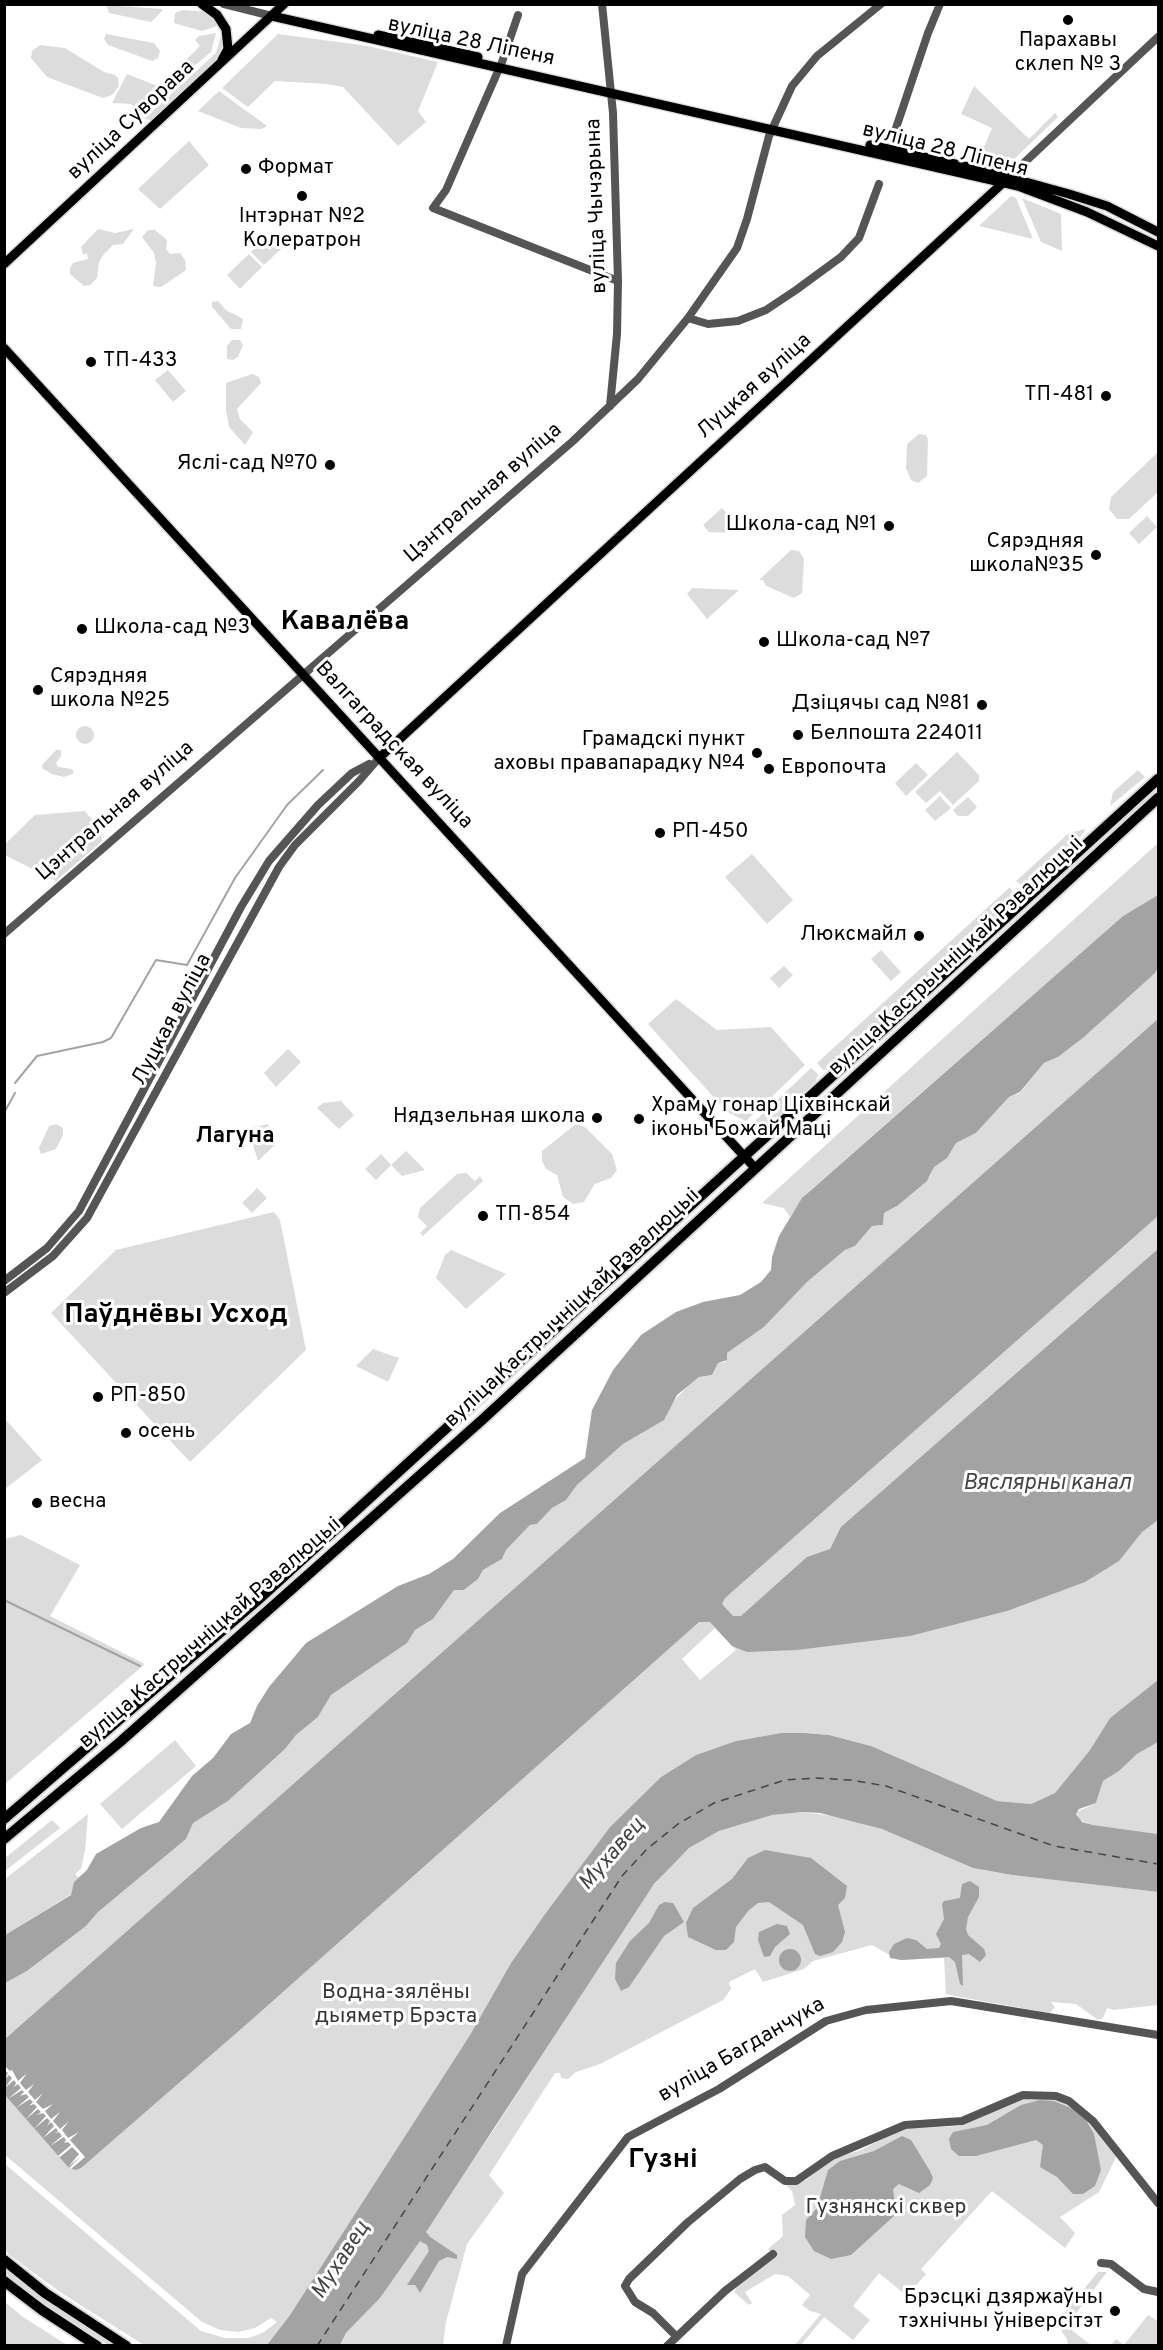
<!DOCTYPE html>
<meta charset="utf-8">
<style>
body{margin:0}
#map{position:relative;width:1163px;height:2350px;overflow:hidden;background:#fff;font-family:Overpass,sans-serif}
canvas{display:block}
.frame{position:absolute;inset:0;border:6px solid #000;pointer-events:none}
</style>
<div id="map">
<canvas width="1163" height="2350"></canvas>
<div class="frame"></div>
</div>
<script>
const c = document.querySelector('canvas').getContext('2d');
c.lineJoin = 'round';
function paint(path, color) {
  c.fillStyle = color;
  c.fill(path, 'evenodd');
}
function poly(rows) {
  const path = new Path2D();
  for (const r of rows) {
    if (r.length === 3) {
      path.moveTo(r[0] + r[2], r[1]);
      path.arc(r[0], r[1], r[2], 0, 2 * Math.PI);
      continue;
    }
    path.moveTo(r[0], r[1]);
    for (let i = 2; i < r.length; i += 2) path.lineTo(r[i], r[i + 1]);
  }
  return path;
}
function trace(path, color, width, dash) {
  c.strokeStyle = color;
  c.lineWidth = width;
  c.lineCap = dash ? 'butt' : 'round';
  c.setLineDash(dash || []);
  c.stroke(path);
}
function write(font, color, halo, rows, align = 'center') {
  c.font = font + ' Overpass,sans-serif';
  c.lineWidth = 6;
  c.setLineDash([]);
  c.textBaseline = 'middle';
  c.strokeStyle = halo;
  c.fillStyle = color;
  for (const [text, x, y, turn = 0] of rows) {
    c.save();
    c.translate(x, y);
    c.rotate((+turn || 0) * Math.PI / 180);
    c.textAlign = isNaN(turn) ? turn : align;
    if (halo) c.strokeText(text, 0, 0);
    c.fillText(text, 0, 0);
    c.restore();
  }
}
const green = poly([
 [106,5,162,9,162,11,151,22,109,13],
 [183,10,209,12,220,25,202,31,174,23,175,13],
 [222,32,226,43,218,60,151,120,144,119,216,53],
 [216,33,211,52,187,72,183,63,200,46,195,40,199,36],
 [106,34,154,43,160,51,158,58,152,61,108,45,104,39],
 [278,34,368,46,438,62,418,111,426,122,398,146,343,87,327,84,275,81,248,107,222,88],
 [40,45,65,48,104,72,115,75,118,78,119,86,112,95,103,98,47,77,31,58,32,51],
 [127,74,168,90,141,114,131,104,112,103],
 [974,86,1029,139,1055,113,1058,117,1008,165,979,159,992,128,961,114],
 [219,91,267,126,261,129,241,128,198,111],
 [189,141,209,165,160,209,138,189],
 [1011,196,1016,198,1033,239,979,226],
 [1022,198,1061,214,1062,251,1041,242],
 [98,229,115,233,134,229,123,244,113,245,104,254,99,262,97,278,90,285,84,286,70,274,70,268,73,263,88,259,87,253,83,255,81,247],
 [148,230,155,230,167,240,166,249,170,254,180,253,185,260,186,270,161,287,153,286,156,263,154,253,142,237],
 [270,233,283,247,264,265,251,252],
 [249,254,262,267,240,289,227,275],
 [218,301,226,310,243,319,241,329,231,329,212,307,212,302],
 [232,340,240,340,243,345,238,357,233,360,227,359,227,346],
 [168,370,186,391,173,402,155,380],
 [252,374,259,377,261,383,237,409,240,419,253,432,245,445,229,427,226,410,226,383],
 [919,434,926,435,928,440,927,476,918,483,911,480,906,468,907,444],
 [1158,452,1158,492,1129,519,1117,519,1109,509,1111,497],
 [722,508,740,527,733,533,709,532,703,525],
 [1147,516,1157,527,1139,544,1129,533],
 [791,550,799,551,804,559,802,593,794,598,766,586,763,580,759,580],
 [692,588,739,590,707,619,687,594],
 [85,735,9],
 [56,750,61,750,61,756,56,763,58,767,72,769,74,772,72,774,64,777,52,774,43,769,42,765],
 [957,752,979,775,979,781,953,805,940,791,926,803,915,792],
 [916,763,928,775,906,796,895,783],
 [1138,770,1145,777,1110,806,1113,792],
 [940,796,951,808,935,821,925,810],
 [968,797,977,807,968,816,958,816,953,810],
 [85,811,101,831,102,841,56,881,5,855,5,844,35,815],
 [1086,829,1077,842,1028,886,1023,886,1016,881,1069,833],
 [1158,843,1158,895,1123,916,806,1194,790,1217,784,1208,762,1203],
 [752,854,793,900,767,924,725,877],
 [1010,887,1015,898,831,1069,823,1070,817,1063],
 [881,950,901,972,891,981,871,959],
 [784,966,793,975,779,988,770,978],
 [1158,968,1158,1680,1110,1718,1090,1750,1055,1793,1031,1804,997,1801,871,1746,829,1735,805,1733,781,1733,736,1741,696,1755,661,1777,610,1827,545,1914,511,1963,470,2035,290,2315,267,2345,144,2345,63,2294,11,2256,5,2250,5,2164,201,2331,225,2338,249,2338,264,2332,277,2322,271,2318,255,2328,238,2332,220,2330,202,2322,5,2155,5,1983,27,1971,86,1926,98,1912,186,1839,192,1823,228,1801,285,1749,296,1735,318,1717,331,1695,404,1645,415,1630,433,1619,454,1590,464,1590,478,1579,483,1570,502,1559,506,1550,530,1525,537,1524,552,1508,566,1500,577,1485,623,1444,648,1428,690,1384,699,1377,712,1375,718,1363,725,1362,727,1353,764,1327,807,1282,845,1250,855,1246,872,1226,883,1225,884,1213,894,1208,930,1177,934,1166,944,1160,956,1143,976,1133,1009,1097,1020,1093,1044,1063,1058,1057,1091,1031],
 [715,1628,736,1650,700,1680,682,1659],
 [676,999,717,1030,771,1027,805,1065,746,1121,727,1112,648,1024],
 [288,1049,301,1062,276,1087,264,1073],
 [811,1068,818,1074,816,1081,759,1135,752,1128,754,1122],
 [341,1101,354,1115,339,1129,317,1108,323,1103],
 [56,1124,63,1128,63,1135,56,1149,41,1154,39,1148,49,1126],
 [268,1124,275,1145,258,1161,248,1129],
 [576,1124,585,1127,612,1154,617,1170,611,1178,595,1184,584,1202,573,1204,563,1197,557,1175,546,1169,542,1161,542,1151],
 [406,1151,425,1170,402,1176,391,1165,376,1180,365,1169,381,1154,391,1165],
 [466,1173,475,1181,480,1176,483,1181,423,1236,420,1233,427,1226,418,1217,420,1208,457,1174],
 [257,1188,267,1198,252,1213,242,1203],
 [274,1212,280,1220,306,1350,190,1462,51,1313,116,1250],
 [451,1250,506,1274,466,1309,436,1278,445,1255],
 [373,1349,399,1358,388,1382,356,1366],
 [5,1419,42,1460,5,1489],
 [21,1535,80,1565,50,1616,145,1664,5,1784,5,1539],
 [175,1740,196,1766,122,1829,100,1804],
 [1158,1742,1158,1834,1093,1825,1079,1820,1077,1812,1096,1803,1103,1781,1119,1771,1137,1754],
 [803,1812,839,1817,882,1829,973,1868,1012,1875,1158,1892,1158,2005,1114,2010,1107,2008,1103,2018,1098,2020,1076,2004,1051,2002,1055,2007,1050,2013,965,1998,946,1994,944,1958,898,1960,872,1945,813,1961,804,1969,763,1982,755,1969,729,1982,731,1989,723,2000,600,2064,576,2072,568,2079,561,2078,560,2073,555,2073,489,2175,504,2193,467,2244,446,2322,443,2345,340,2346,346,2333,380,2298,495,2128,645,1896,666,1870,689,1848,719,1831,771,1815],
 [88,1814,85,1850,81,1869,75,1874,79,1878,74,1882,73,1893,5,1935,5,1879],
 [52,1820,60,1828,5,1871,5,1858],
 [1022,2098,1053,2099,1073,2107,1091,2123,1116,2157,1099,2192,1060,2217,1075,2233,1065,2248,992,2191,921,2269,926,2274,907,2296,879,2273,853,2306,870,2320,853,2340,824,2317,801,2345,795,2345,821,2314,810,2311,802,2305,810,2295,788,2276,775,2274,745,2292,752,2303,749,2305,734,2292,737,2287,774,2256,768,2249,783,2236,782,2215,795,2205,792,2191,786,2186,806,2180,831,2159,861,2150,901,2129,959,2126],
 [4,2268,57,2307,117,2345,108,2345,54,2311,6,2275],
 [1098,2272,1107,2272,1068,2324,1070,2329,1091,2345,1068,2345,1067,2339,1056,2323],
 [5,2302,23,2317,67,2345,5,2345],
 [1148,2315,1158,2321,1158,2345,1111,2345,1116,2339,1124,2345]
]);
const water = poly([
 [1158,895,1158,968,1155,973,1084,1037,1058,1057,1044,1063,1020,1092,1009,1097,976,1133,956,1143,947,1158,934,1167,927,1181,897,1206,884,1213,883,1225,872,1226,855,1246,845,1250,807,1282,764,1327,727,1353,727,1360,718,1363,712,1375,699,1377,677,1395,664,1420,623,1444,577,1485,566,1500,552,1508,537,1524,530,1525,506,1550,502,1559,483,1570,478,1579,464,1590,454,1590,433,1619,415,1630,407,1643,331,1695,318,1717,296,1735,285,1749,228,1801,193,1823,186,1839,98,1912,86,1926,27,1971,5,1983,5,1935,71,1895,74,1882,87,1870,96,1854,141,1828,159,1822,192,1776,213,1758,231,1734,250,1723,257,1706,269,1687,306,1643,398,1586,429,1574,453,1559,500,1513,585,1458,592,1410,613,1370,641,1335,676,1312,703,1302,740,1295,761,1282,771,1270,772,1257,779,1236,802,1198,1123,916],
 [1158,1019,1158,1216,725,1598,722,1604,733,1616,741,1616,807,1557,830,1549,841,1527,1158,1249,1158,1520,1142,1532,1119,1561,1085,1582,1007,1611,910,1636,797,1650,747,1652,732,1646,710,1622,699,1622,257,2015,81,2168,76,2170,69,2168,5,2095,4,2040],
 [1158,1680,1158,1742,1137,1754,1119,1771,1103,1781,1096,1803,1079,1809,1076,1814,1082,1822,1093,1825,1158,1834,1158,1892,1012,1875,973,1868,882,1829,820,1813,803,1812,772,1815,719,1831,689,1848,654,1884,426,2232,430,2237,457,2255,457,2259,447,2257,439,2261,420,2293,415,2285,407,2285,429,2251,427,2245,420,2241,380,2298,346,2333,340,2345,267,2345,290,2315,470,2035,511,1963,545,1914,610,1827,661,1777,696,1755,736,1741,781,1733,805,1733,829,1735,871,1746,997,1801,1031,1804,1055,1793,1090,1750,1110,1718],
 [765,1850,811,1858,847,1886,845,1898,838,1905,845,1932,842,1942,833,1952,820,1956,815,1954,803,1925,769,1902,758,1903,748,1911,736,1927,734,1942,726,1950,716,1950,688,1937,686,1923,693,1908,732,1879,748,1858],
 [970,1881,979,1887,979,1897,968,1917,966,1929,968,1935,984,1949,986,1955,980,1962,969,1954,962,1955,963,1986,960,1984,955,1962,949,1957,902,1960,890,1958,889,1952,894,1944,907,1938,916,1940,927,1949,939,1948,941,1944,936,1934,944,1919,942,1904,944,1901,960,1898,962,1884],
 [665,1902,673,1903,684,1922,664,1936,629,1987,621,1991,615,1979,616,1963,630,1941,649,1923,659,1905],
 [777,1924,787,1926,790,1934,775,1947,770,1956,764,1957,758,1940,759,1932],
 [790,1960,11],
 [1040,2100,1054,2101,1073,2109,1086,2120,1094,2134,1101,2170,1095,2186,1083,2194,1073,2194,1057,2177,1040,2167,1043,2145,1036,2140,976,2156,959,2156,951,2149,949,2139,953,2132,987,2125,1021,2105],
 [902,2136,911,2140,930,2171,933,2178,930,2185,919,2193,899,2184,893,2189,896,2210,894,2216,851,2255,831,2259,814,2251,805,2237,806,2220,817,2208,828,2170,840,2161,874,2151]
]);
const pier = poly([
 [5,2066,10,2071,12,2070,18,2081,27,2073,20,2083,26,2090,34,2084,28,2092,35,2100,43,2093,36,2102,43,2109,53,2104,45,2111,51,2119,60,2112,53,2121,60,2129,69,2121,62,2130,68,2138,79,2132,70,2140,85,2157,71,2169,69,2168,81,2156,68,2167,79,2154,72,2147,60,2157,58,2156,71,2145,68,2142,64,2143,66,2140,64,2137,50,2146,62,2136,59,2132,55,2133,58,2131,56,2128,43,2138,54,2126,51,2122,47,2126,50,2121,47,2118,34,2129,46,2116,43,2113,37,2115,41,2112,38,2109,26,2119,37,2107,34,2104,29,2106,33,2102,30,2099,16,2108,29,2097,26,2094,20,2096,24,2092,22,2090,8,2099,21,2088,18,2084,14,2087,16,2083,14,2080,5,2088,12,2078,9,2075,5,2079,8,2073,5,2071]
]);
const stream = poly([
 [15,1083,37,1056,103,1042,111,1038,156,960,187,965,235,878,287,805,323,770],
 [4,1113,15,1093],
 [4,1600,140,1666]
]);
const ferry = poly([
 [317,2346,622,1876,647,1849,678,1824,714,1803,785,1780,816,1778,850,1780,886,1786,1054,1846,1158,1864]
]);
const minor = poly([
 [224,4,272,16],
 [602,4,613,113,618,281,617,334,610,406],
 [518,15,502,62,446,190,433,208,618,281],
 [893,137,928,33,940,4],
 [1010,176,1158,37],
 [688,318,708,324,738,321,766,310,796,290,841,257,859,238,879,184],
 [4,934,573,441,638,379,688,318,737,248,747,219,769,136,792,86,817,56,881,4],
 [4,1281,47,1248,79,1211,241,907,269,861,318,805,352,773,369,764],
 [4,1293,53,1256,87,1218,279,867,295,845,359,781,379,758],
 [1101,2263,1111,2264,1144,2289,1158,2292],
 [676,2336,653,2313,635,2302,625,2286,629,2279,687,2223,740,2179,755,2170,765,2167,785,2181,796,2181,832,2156,905,2125,962,2121,1023,2095,1056,2096,1069,2101,1093,2121,1158,2203],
 [506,2346,522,2274,628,2137,719,2089,826,2021,866,2010,951,2001,1158,2035],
 [667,2346,725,2291,773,2254]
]);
const major = poly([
 [202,4,217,15,226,29,228,49,222,60],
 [272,16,1018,186,1087,212,1158,246],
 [378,35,478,57],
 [870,145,986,171,1069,194,1107,206,1158,232],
 [4,264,284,4],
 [4,348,755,1168],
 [379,758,1006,180]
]);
const highway = poly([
 [4,1819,258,1600,1158,779],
 [4,1839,120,1742,482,1420,1158,798],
 [4,2260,45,2293,126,2346],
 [4,2281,42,2310,97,2346]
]);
const markers = [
 [1068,20,6,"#000"],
 [246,169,6,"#000"],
 [302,196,6,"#000"],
 [91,362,6,"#000"],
 [1106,396,6,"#000"],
 [330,465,6,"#000"],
 [889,526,6,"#000"],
 [1096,555,6,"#000"],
 [82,629,6,"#000"],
 [764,642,6,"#000"],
 [38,690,6,"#000"],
 [982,705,6,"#000"],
 [798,735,6,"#000"],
 [757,753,6,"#000"],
 [769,769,6,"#000"],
 [660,833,6,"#000"],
 [919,936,6,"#000"],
 [597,1118,6,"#000"],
 [639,1119,6,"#000"],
 [483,1216,6,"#000"],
 [98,1397,6,"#000"],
 [126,1433,6,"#000"],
 [37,1503,6,"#000"],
 [1115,2311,6,"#000"]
];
const poiNames = [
 ["Парахавы",1068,42,"center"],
 ["склеп № 3",1068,66,"center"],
 ["Формат",258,169],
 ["Інтэрнат №2",302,218,"center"],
 ["Колератрон",302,242,"center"],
 ["ТП-433",103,362],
 ["ТП-481",1094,396,"right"],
 ["Яслі-сад №70",318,465,"right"],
 ["Школа-сад №1",877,526,"right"],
 ["Сярэдняя",1084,543,"right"],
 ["школа№35",1084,567,"right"],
 ["Школа-сад №3",94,629],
 ["Школа-сад №7",776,642],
 ["Сярэдняя",50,678],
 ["школа №25",50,702],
 ["Дзіцячы сад №81",970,705,"right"],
 ["Белпошта 224011",810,735],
 ["Грамадскі пункт",745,741,"right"],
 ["аховы правапарадку №4",745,765,"right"],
 ["Европочта",781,769],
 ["РП-450",672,833],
 ["Люксмайл",907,936,"right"],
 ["Храм у гонар Ціхвінскай",651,1107],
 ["іконы Божай Маці",651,1131],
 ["Нядзельная школа",585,1118,"right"],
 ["ТП-854",495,1216],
 ["РП-850",110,1397],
 ["осень",138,1433],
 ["весна",49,1503],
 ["Брэсцкі дзяржаўны",1103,2299,"right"],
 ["тэхнічны ўніверсітэт",1103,2323,"right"]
];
const streetNames = [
 ["вуліца 28 Ліпеня",471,43,12],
 ["вуліца Суворава",132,121,-43],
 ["вуліца 28 Ліпеня",945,151,14],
 ["вуліца Чычэрына",598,206,-92],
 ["Луцкая вуліца",755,387,-42],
 ["Цэнтральная вуліца",484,494,-41],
 ["Валгаградская вуліца",393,746,47],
 ["Цэнтральная вуліца",116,812,-41],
 ["вуліца Кастрычніцкай Рэвалюцыі",957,957,-43],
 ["Луцкая вуліца",173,1020,-62],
 ["вуліца Кастрычніцкай Рэвалюцыі",573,1309,-43],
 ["вуліца Кастрычніцкай Рэвалюцыі",211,1634,-41],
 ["вуліца Багданчука",742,2051,-30]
];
const parkNames = [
 ["Водна-зялёны",396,1994],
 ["дыяметр Брэста",396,2018],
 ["Гузнянскі сквер",886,2209]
];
const neighbourhoodNames = [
 ["Лагуна",235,1138]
];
const waterNames = [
 ["Вяслярны канал",1047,1485],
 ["Мухавец",613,1855,-49],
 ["Мухавец",342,2261,-57]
];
const districtNames = [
 ["Кавалёва",345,624],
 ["Паўднёвы Усход",176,1317],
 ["Гузні",663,2162]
];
paint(green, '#dcdcdc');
paint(water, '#a3a3a3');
paint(pier, '#fff');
trace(stream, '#a3a3a3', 2);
trace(ferry, '#444', 1.5, [8, 6]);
trace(major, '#dbdbdb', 12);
trace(highway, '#dbdbdb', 14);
trace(minor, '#555', 8);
trace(major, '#000', 9);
trace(highway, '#000', 10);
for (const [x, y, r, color] of markers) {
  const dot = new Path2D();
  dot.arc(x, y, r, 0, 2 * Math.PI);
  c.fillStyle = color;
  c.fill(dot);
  trace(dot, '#fff', 2);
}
write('21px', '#000', '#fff', poiNames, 'left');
write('21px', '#000', '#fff', streetNames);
write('21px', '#333', '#fff', parkNames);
write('bold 22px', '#000', '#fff', neighbourhoodNames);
write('italic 22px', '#444', '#fff', waterNames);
write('bold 27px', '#000', '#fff', districtNames);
</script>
